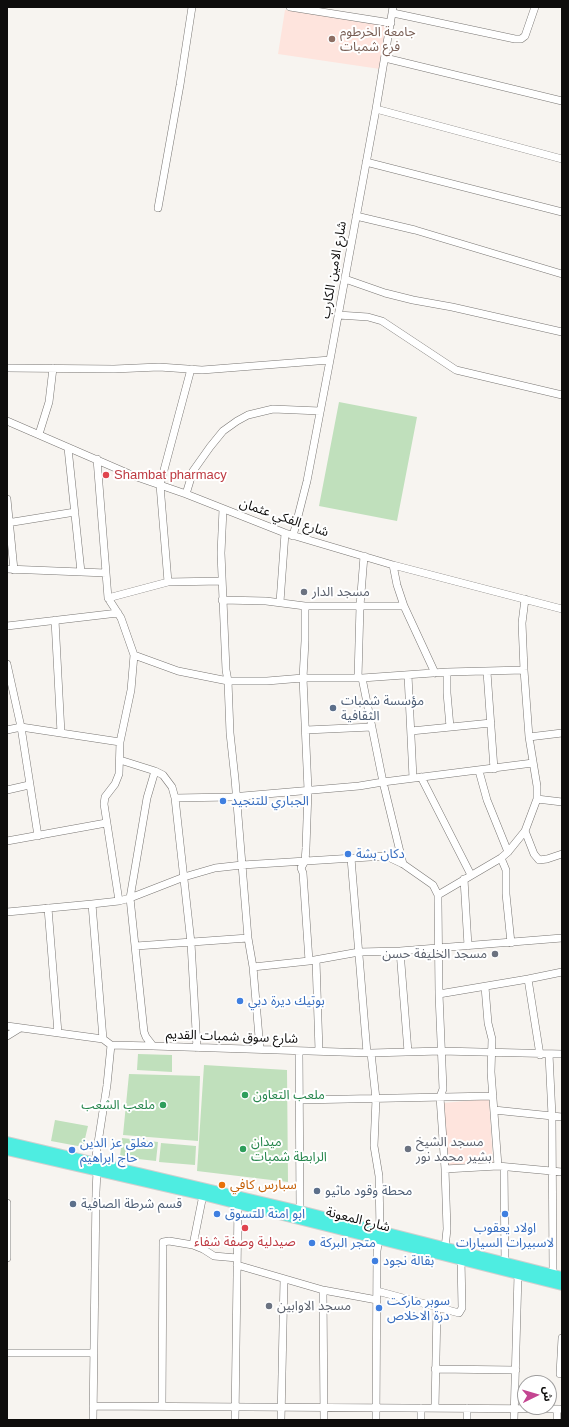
<!DOCTYPE html>
<meta charset="utf-8">
<style>
body{margin:0}
#map{position:relative;width:569px;height:1427px;overflow:hidden;background:#f7f4f0;font-family:Arial,"Noto Sans Arabic",sans-serif}
canvas{display:block}
.frame{position:absolute;inset:0;border:8px solid #0e0d0c;pointer-events:none}
.north{position:absolute;left:517px;top:1375px;width:40px;height:40px;box-sizing:border-box;background:#fff;border:1px solid #9f9e9e;border-radius:50%;rotate:85deg;font-size:11px;font-weight:700;line-height:16px;text-align:center;color:#0e0d0c}
.north::after{content:'';display:block;margin:auto;width:14px;height:18px;background:#c44591;clip-path:polygon(50% 0,100% 100%,50% 72%,0 100%)}
</style>
<div id="map">
<canvas width="569" height="1427"></canvas>
<div class="frame"></div>
<div class="north">ش</div>
</div>
<script>
const c = document.querySelector('canvas').getContext('2d');
c.lineJoin = 'round';
function paint(path, color) {
  c.fillStyle = color;
  c.fill(path, 'evenodd');
}
function poly(rows) {
  const path = new Path2D();
  for (const r of rows) {
    path.moveTo(r[0], r[1]);
    for (let i = 2; i < r.length; i += 2) path.lineTo(r[i], r[i + 1]);
  }
  return path;
}
function trace(path, color, width, dash) {
  c.strokeStyle = color;
  c.lineWidth = width;
  c.lineCap = dash ? 'butt' : 'round';
  c.setLineDash(dash || []);
  c.stroke(path);
}
function write(font, color, halo, rows, align = 'center') {
  c.font = font + ' Arial,"Noto Sans Arabic",sans-serif';
  c.lineWidth = 4;
  c.setLineDash([]);
  c.textBaseline = 'middle';
  c.strokeStyle = halo;
  c.fillStyle = color;
  for (const [text, x, y, turn = 0] of rows) {
    c.save();
    c.translate(x, y);
    c.rotate((+turn || 0) * Math.PI / 180);
    c.textAlign = isNaN(turn) ? turn : align;
    if (halo) c.strokeText(text, 0, 0);
    c.fillText(text, 0, 0);
    c.restore();
  }
}
const education = poly([
 [285,10,386,25,380,69,278,54],
 [489,1099,493,1163,447,1166,443,1103]
]);
const green = poly([
 [339,402,417,417,397,521,319,506],
 [138,1054,172,1055,172,1072,137,1070],
 [204,1065,287,1070,288,1182,197,1171],
 [129,1074,200,1076,198,1141,123,1135],
 [55,1120,88,1126,83,1147,51,1141],
 [122,1138,158,1142,156,1161,120,1157],
 [161,1143,196,1146,195,1165,159,1162]
]);
const minor = poly([
 [290,7,391,23],
 [393,13,515,39,521,39,525,36,535,7],
 [385,58,562,101],
 [376,109,562,159],
 [366,162,562,212],
 [158,208,180,85,192,7],
 [356,216,415,230,562,274],
 [345,279,385,293,413,300,452,307,562,332],
 [338,315,368,317,382,321,456,370,562,395],
 [7,368,114,369,159,367,202,370,330,360],
 [7,421,134,476,186,494,285,533,393,565,562,609],
 [39,434,49,402,53,368],
 [68,448,81,572],
 [97,459,108,598,121,618,134,655,131,690,120,742,119,774,115,784,105,797,104,804,119,901],
 [186,494,193,471,210,447,223,431,237,421,248,415,273,409,320,411],
 [7,499,14,570],
 [223,509,221,553,226,670,228,681,230,733,235,779,248,938,253,967,260,1049],
 [7,523,75,512],
 [293,536,307,481,330,360,376,109,393,7],
 [393,565,397,585,404,606,435,673],
 [7,569,106,573],
 [168,582,160,485,191,369],
 [108,598,168,582,222,581],
 [222,600,266,601,305,606,404,606],
 [280,602,285,533],
 [305,606,305,641,303,678,308,790,306,848,305,861,301,868,303,873,309,961],
 [55,620,61,733],
 [7,626,118,613],
 [134,655,178,671,228,681,267,681,303,678,362,678,447,672,524,670],
 [7,664,21,727,38,836],
 [447,672,447,693,450,727],
 [487,672,494,769],
 [408,675,413,778],
 [358,678,360,606,364,556],
 [362,678,383,782,403,864],
 [7,730,21,727,120,742],
 [306,730,372,727],
 [411,731,491,723],
 [529,737,562,733],
 [120,760,155,771,163,775,172,787,175,798,191,943,197,1048],
 [479,771,487,800,508,852],
 [421,777,471,875],
 [7,790,29,785],
 [175,798,231,797,359,786,383,782,533,763],
 [537,799,562,802],
 [525,831,534,854,539,860,547,859,562,854],
 [7,841,106,823],
 [351,858,367,1053],
 [501,858,506,870,506,894,511,943],
 [464,879,468,946],
 [438,895,501,858,508,852,525,831,537,799,537,786,529,737,524,670,522,623,525,599],
 [130,898,184,877,215,868,242,865,386,856,403,864,433,885,438,895,438,902,439,994,443,1089,440,1097,445,1169,447,1229,445,1248],
 [130,898,147,798,155,771],
 [92,904,103,1039],
 [48,908,58,1033],
 [7,912,92,904,119,901,130,898,144,1032,146,1037,153,1046,371,1053,441,1051,562,1054],
 [136,946,248,938],
 [400,951,408,1052],
 [316,960,319,1051],
 [253,967,309,961,359,952,400,951,562,938],
 [528,979,540,1055],
 [485,987,488,1023,492,1039,491,1072,498,1166],
 [439,994,528,979,562,972],
 [7,1026,103,1039,111,1045,153,1046],
 [7,1036,20,1028],
 [299,1051,300,1211],
 [371,1053,376,1099,374,1146,379,1176,380,1231,377,1251,376,1420],
 [549,1054,552,1116,553,1274],
 [300,1100,493,1096],
 [494,1110,562,1117],
 [504,1167,505,1262],
 [445,1169,498,1166,562,1172],
 [7,1203,7,1258],
 [193,1245,203,1195],
 [237,1265,323,1290,377,1300],
 [323,1290,324,1420],
 [377,1291,459,1313,462,1308,461,1259],
 [7,1353,94,1353],
 [435,1369,516,1370],
 [560,1374,562,1338],
 [93,1406,562,1409],
 [162,1406,163,1242,169,1241,193,1245,203,1249,214,1256,237,1258],
 [435,1408,437,1307],
 [93,1420,96,1192,97,1171,95,1162,107,1085,111,1045],
 [235,1420,238,1204],
 [281,1420,284,1279],
 [421,1420,421,1408],
 [467,1420,467,1408],
 [514,1420,518,1274],
 [557,1420,557,1409]
]);
const highway = poly([
 [7,1142,300,1211,562,1277],
 [7,1150,203,1195,562,1285]
]);
const markers = [
 [332,39,4,"#8d6e63"],
 [106,475,4,"#e0444e"],
 [304,592,4,"#6b7280"],
 [333,708,4,"#5c6f8a"],
 [223,801,4,"#3f7fe0"],
 [348,854,4,"#3f7fe0"],
 [495,954,4,"#6b7280"],
 [240,1001,4,"#3f7fe0"],
 [245,1095,4,"#2e9e5b"],
 [163,1105,4,"#2e9e5b"],
 [243,1149,4,"#2e9e5b"],
 [408,1149,4,"#6b7280"],
 [72,1150,4,"#3f7fe0"],
 [222,1185,4,"#e8710a"],
 [317,1191,4,"#5c6f8a"],
 [73,1204,4,"#5c6f8a"],
 [217,1214,4,"#3f7fe0"],
 [505,1214,4,"#3f7fe0"],
 [245,1228,4,"#e0444e"],
 [312,1243,4,"#3f7fe0"],
 [375,1261,4,"#3f7fe0"],
 [269,1306,4,"#6b7280"],
 [379,1308,4,"#3f7fe0"]
];
const educationNames = [
 ["جامعة الخرطوم",340,32],
 ["فرع شمبات",340,47]
];
const streetNames = [
 ["شارع الامين الكارب",334,270,-80],
 ["شارع الفكي عثمان",284,518,19],
 ["شارع سوق شمبات القديم",232,1037,2],
 ["شارع المعونة",358,1220,14]
];
const healthNames = [
 ["Shambat pharmacy",114,475],
 ["صيدلية وصفة شفاء",245,1242,"center"]
];
const worshipNames = [
 ["مسجد الدار",312,592],
 ["مسجد الخليفة حسن",487,954,"right"],
 ["مسجد الشيخ",416,1142],
 ["بشير محمد نور",416,1157],
 ["مسجد الاوابين",277,1306]
];
const serviceNames = [
 ["مؤسسة شمبات",341,701],
 ["الثقافية",341,716],
 ["محطة وقود ماثيو",325,1191],
 ["قسم شرطة الصافية",81,1204]
];
const shopNames = [
 ["الجباري للتنجيد",231,801],
 ["دكان بشة",356,854],
 ["بوتيك ديرة دبي",248,1001],
 ["مغلق عز الدين",80,1143],
 ["حاج ابراهيم",80,1158],
 ["ابو امنة للتسوق",225,1214],
 ["اولاد يعقوب",505,1228,"center"],
 ["لاسبيرات السيارات",505,1243,"center"],
 ["متجر البركة",320,1243],
 ["بقالة نجود",383,1261],
 ["سوبر ماركت",387,1301],
 ["درة الاخلاص",387,1316]
];
const leisureNames = [
 ["ملعب التعاون",253,1095],
 ["ملعب الشعب",155,1105,"right"],
 ["ميدان",251,1142],
 ["الرابطة شمبات",251,1157]
];
const foodNames = [
 ["سبارس كافي",230,1185]
];
paint(education, '#fee4dd');
paint(green, '#c0e0bc');
trace(minor, '#797673', 8);
trace(highway, '#cfcfce', 12);
trace(minor, '#fff', 7);
trace(highway, '#4eede1', 10);
for (const [x, y, r, color] of markers) {
  const dot = new Path2D();
  dot.arc(x, y, r, 0, 2 * Math.PI);
  c.fillStyle = color;
  c.fill(dot);
  trace(dot, '#fff', 1.5);
}
write('13px', '#785e54', '#fff', educationNames, 'left');
write('13px', '#0e0d0c', '#fff', streetNames);
write('13px', '#be3a42', '#fff', healthNames, 'left');
write('13px', '#5b616d', '#fff', worshipNames, 'left');
write('13px', '#4e5e75', '#fff', serviceNames, 'left');
write('13px', '#366cbe', '#fff', shopNames, 'left');
write('13px', '#27864d', '#fff', leisureNames, 'left');
write('13px', '#c56008', '#fff', foodNames, 'left');
</script>
